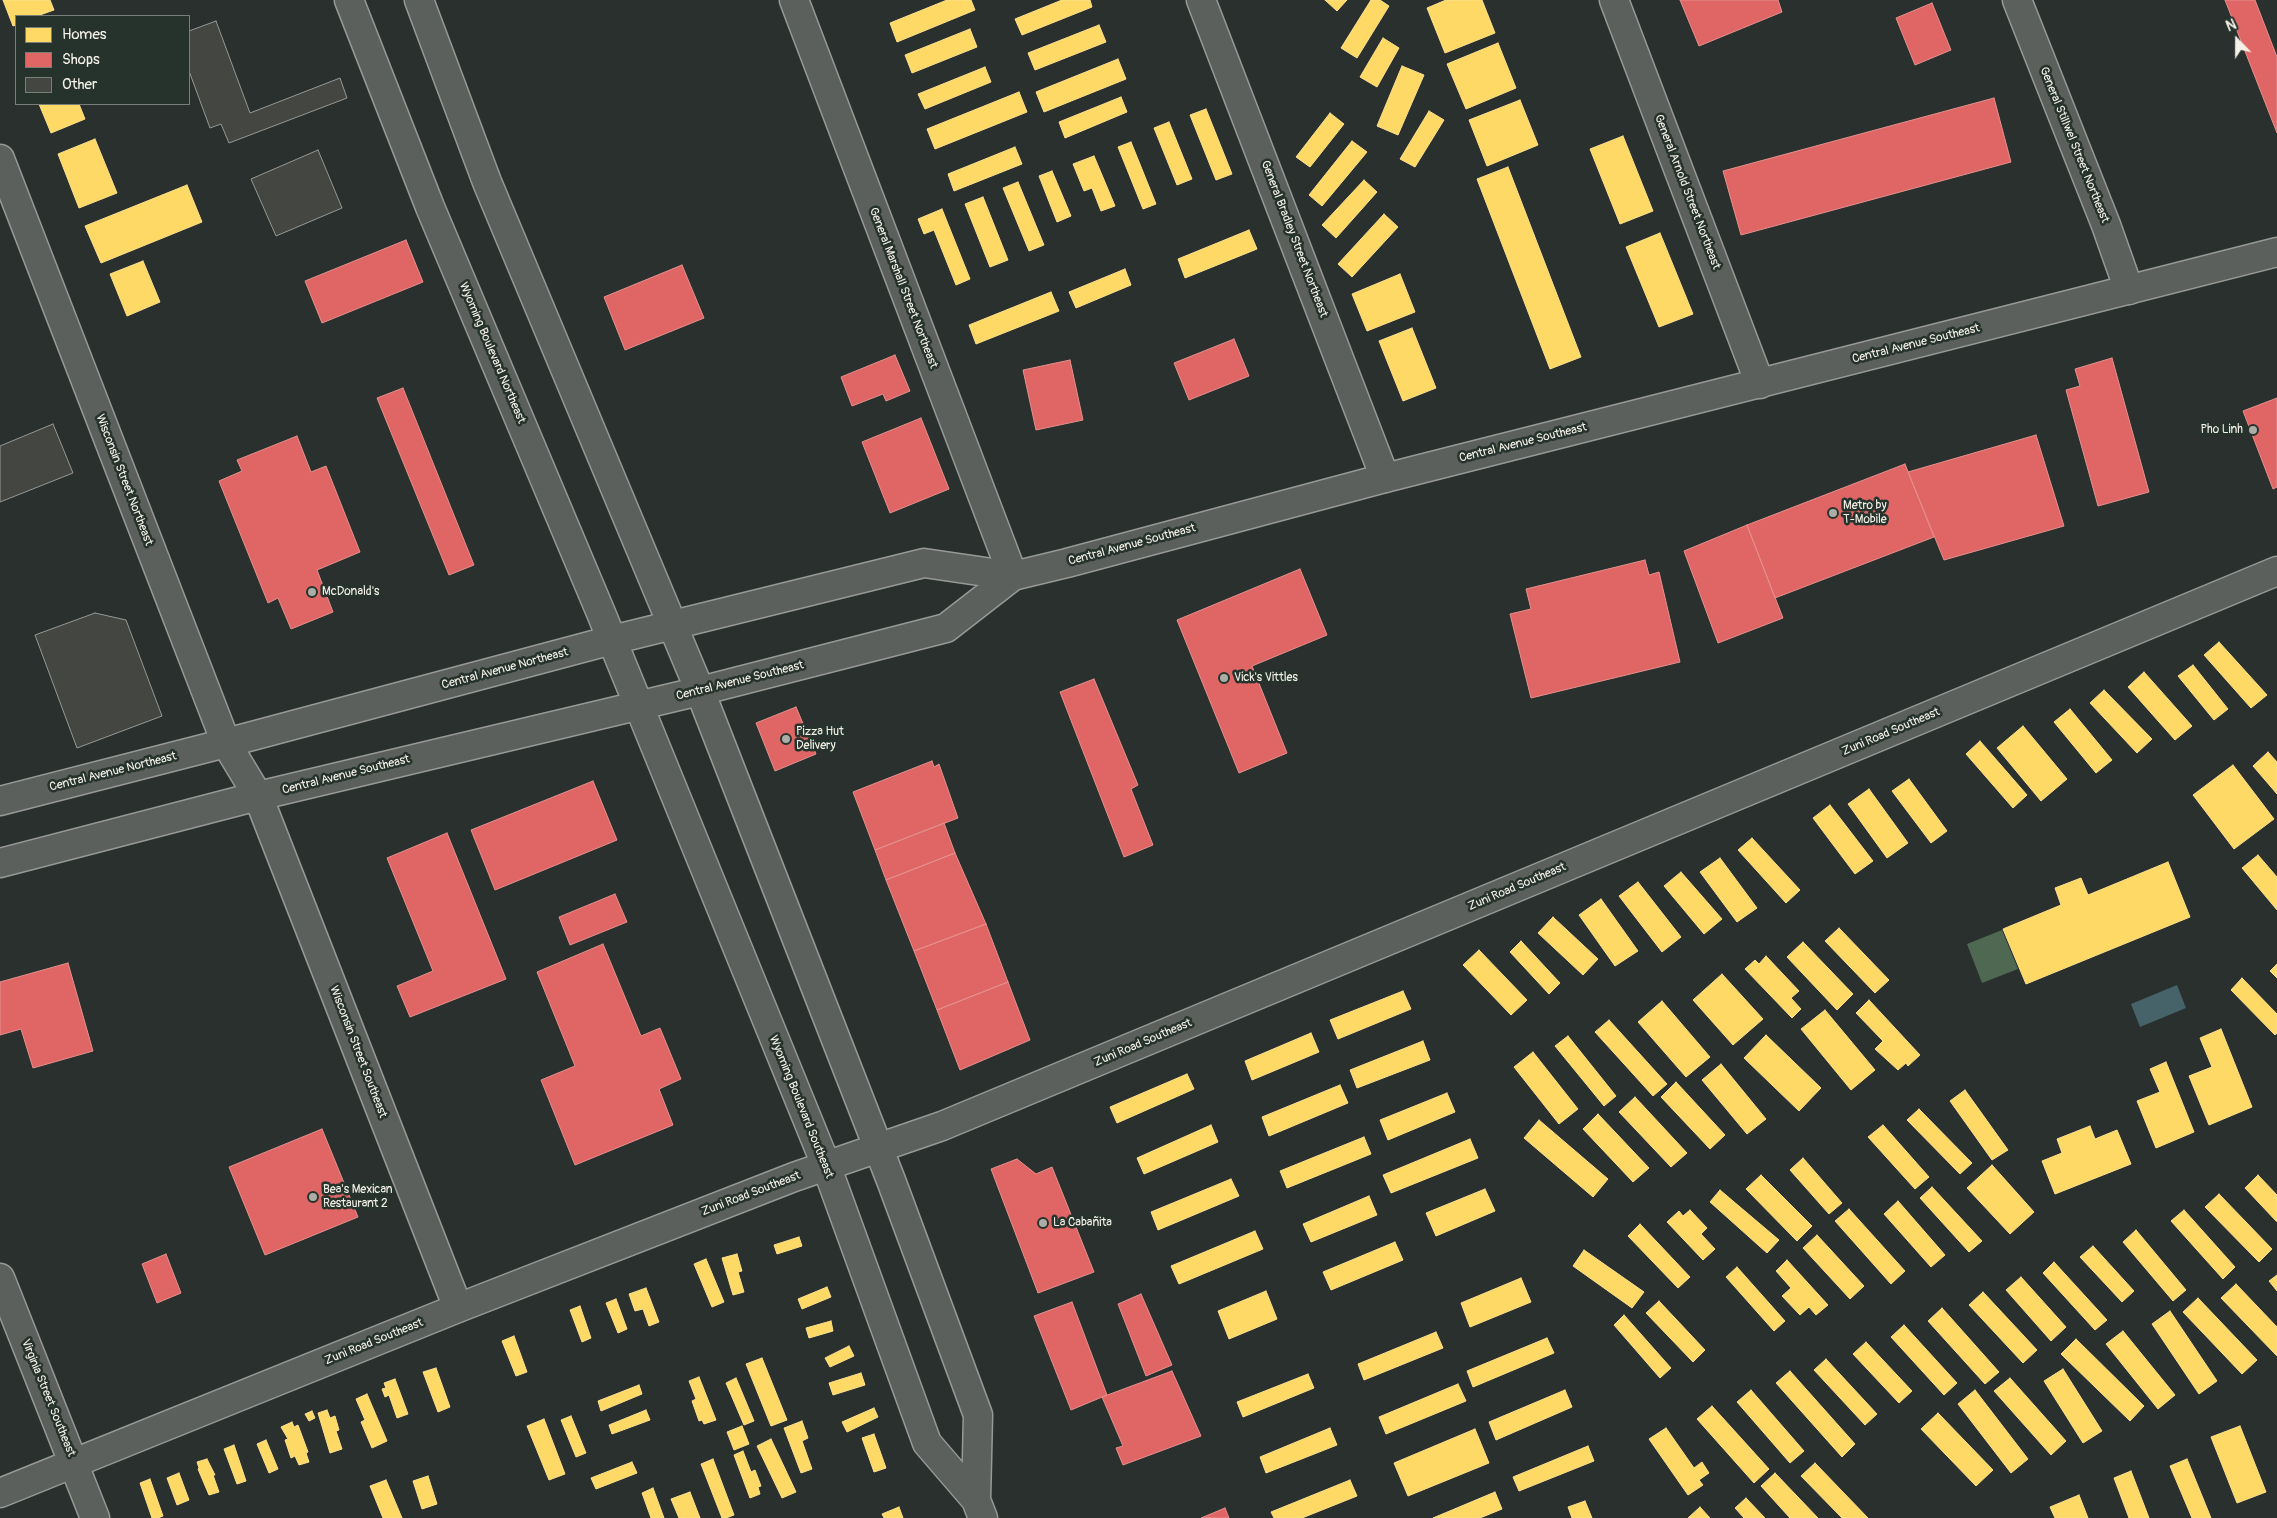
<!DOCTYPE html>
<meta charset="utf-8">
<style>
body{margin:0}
#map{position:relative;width:2277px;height:1518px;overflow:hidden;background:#29302d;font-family:Pangolin,sans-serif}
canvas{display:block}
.legend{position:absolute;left:15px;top:15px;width:175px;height:90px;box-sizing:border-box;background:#26332d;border:1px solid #787f78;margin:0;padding:6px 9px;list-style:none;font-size:15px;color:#f4f1e8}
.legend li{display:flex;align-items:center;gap:10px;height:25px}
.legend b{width:25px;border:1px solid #787f78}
.north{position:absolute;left:2212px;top:15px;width:50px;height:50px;-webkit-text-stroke:4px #26332d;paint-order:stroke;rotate:338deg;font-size:14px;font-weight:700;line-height:20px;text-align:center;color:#f4f1e8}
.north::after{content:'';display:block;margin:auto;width:18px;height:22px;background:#f4f1e8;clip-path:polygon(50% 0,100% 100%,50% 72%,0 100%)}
</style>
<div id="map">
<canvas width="2277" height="1518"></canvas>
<ul class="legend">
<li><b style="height:14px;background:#ffd966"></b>Homes</li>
<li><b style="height:14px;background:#e06666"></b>Shops</li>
<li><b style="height:14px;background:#444741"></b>Other</li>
</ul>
<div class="north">N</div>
</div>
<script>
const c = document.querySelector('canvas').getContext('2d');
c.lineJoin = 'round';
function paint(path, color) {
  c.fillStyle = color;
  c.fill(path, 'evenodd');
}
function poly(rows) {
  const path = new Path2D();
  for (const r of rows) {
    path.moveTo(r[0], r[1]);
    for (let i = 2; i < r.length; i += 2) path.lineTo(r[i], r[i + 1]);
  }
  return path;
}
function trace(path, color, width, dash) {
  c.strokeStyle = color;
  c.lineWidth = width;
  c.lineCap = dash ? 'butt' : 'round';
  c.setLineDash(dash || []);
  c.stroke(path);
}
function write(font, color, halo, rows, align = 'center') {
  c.font = font + ' Pangolin,sans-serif';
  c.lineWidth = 5;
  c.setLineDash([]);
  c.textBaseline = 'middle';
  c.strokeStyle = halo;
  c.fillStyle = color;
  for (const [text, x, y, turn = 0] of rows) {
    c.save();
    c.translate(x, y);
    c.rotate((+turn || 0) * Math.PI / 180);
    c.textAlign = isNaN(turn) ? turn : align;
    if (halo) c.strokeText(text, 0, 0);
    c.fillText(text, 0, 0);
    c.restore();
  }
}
const green = poly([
 [2002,930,2018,969,1982,983,1967,944]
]);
const water = poly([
 [2177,985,2186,1008,2140,1027,2131,1004]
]);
const homes = poly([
 [3,0,50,0,54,10,37,16,16,16,16,25,13,26,3,0],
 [947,0,971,0,975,10,897,42,890,23,947,0],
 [1062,0,1090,0,1092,7,1022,35,1015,19,1062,0],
 [1325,0,1347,0,1337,11,1325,0],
 [1371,0,1380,0,1389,6,1357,58,1341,48,1371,0],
 [1446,0,1482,0,1495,33,1445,53,1427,8,1446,0],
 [1099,25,1106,42,1035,70,1028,53,1099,25],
 [970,29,977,47,912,73,905,55,970,29],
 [1383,38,1399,48,1377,87,1360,77,1383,38],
 [1498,43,1516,88,1466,109,1447,64,1498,43],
 [1118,59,1126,79,1044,112,1036,92,1118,59],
 [1402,66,1424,75,1398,135,1377,126,1402,66],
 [985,67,991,82,925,109,918,94,985,67],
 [1019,92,1027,112,935,149,927,129,1019,92],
 [1121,97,1127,112,1065,138,1059,122,1121,97],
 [1520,100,1538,145,1487,166,1469,120,1520,100],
 [39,104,79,104,85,119,51,133,39,104],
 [1206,109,1232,174,1216,180,1190,115,1206,109],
 [1429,111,1444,120,1415,167,1400,159,1429,111],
 [1330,113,1344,124,1310,167,1296,157,1330,113],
 [1169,122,1192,179,1177,185,1154,128,1169,122],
 [1623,136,1653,211,1620,224,1590,149,1623,136],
 [95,139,117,193,79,208,58,154,95,139],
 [1352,141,1367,152,1322,206,1309,195,1352,141],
 [1131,142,1156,204,1143,209,1118,147,1131,142],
 [1015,147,1022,164,954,191,948,174,1015,147],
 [1094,156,1115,206,1101,211,1092,188,1084,191,1073,164,1094,156],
 [1508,167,1581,357,1550,369,1477,179,1508,167],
 [1052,171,1071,216,1057,222,1039,176,1052,171],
 [1364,180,1377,192,1336,238,1322,225,1364,180],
 [1018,182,1044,245,1029,251,1003,188,1018,182],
 [187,185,202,222,101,263,85,226,187,185],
 [983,197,1008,260,990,267,965,204,983,197],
 [942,209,970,279,956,285,934,230,924,234,918,219,942,209],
 [1384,214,1398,227,1352,277,1338,264,1384,214],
 [1249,230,1257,249,1185,278,1178,259,1249,230],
 [1660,233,1693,314,1659,327,1626,247,1660,233],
 [143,261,160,302,127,316,110,274,143,261],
 [1125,269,1131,285,1076,308,1069,292,1125,269],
 [1400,274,1415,312,1367,331,1352,294,1400,274],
 [1051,292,1059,311,976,344,969,325,1051,292],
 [1412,328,1436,388,1403,401,1379,341,1412,328],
 [2219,642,2267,695,2251,708,2204,655,2219,642],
 [2193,665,2228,709,2214,720,2178,676,2193,665],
 [2144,672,2192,726,2175,740,2128,687,2144,672],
 [2104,690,2152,739,2137,753,2090,703,2104,690],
 [2070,709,2112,760,2096,773,2054,722,2070,709],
 [2023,726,2067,779,2041,801,1997,748,2023,726],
 [1980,741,2027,795,2013,808,1966,754,1980,741],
 [2268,752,2277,762,2277,794,2253,766,2268,752],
 [2233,765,2274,819,2234,849,2193,795,2233,765],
 [1909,779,1947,831,1931,843,1892,791,1909,779],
 [1869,789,1908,843,1887,858,1848,804,1869,789],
 [1830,805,1873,861,1855,874,1813,818,1830,805],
 [1752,838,1800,890,1786,903,1738,850,1752,838],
 [2258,855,2277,877,2277,910,2242,868,2258,855],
 [1720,858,1757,908,1737,922,1700,872,1720,858],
 [2168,862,2190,917,2026,984,2003,929,2061,905,2055,888,2081,878,2088,895,2168,862],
 [1681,872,1722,919,1704,934,1664,886,1681,872],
 [1638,882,1681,937,1662,952,1619,896,1638,882],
 [1601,899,1638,951,1615,966,1579,915,1601,899],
 [1553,917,1598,959,1583,975,1538,933,1553,917],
 [1839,928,1889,980,1875,993,1825,941,1839,928],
 [1521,941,1560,983,1549,994,1510,952,1521,941],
 [1803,942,1853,994,1837,1010,1787,957,1803,942],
 [1479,950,1527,1000,1511,1015,1463,965,1479,950],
 [1766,956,1799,991,1791,998,1801,1009,1792,1018,1745,969,1755,960,1759,964,1766,956],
 [2277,964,2277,978,2270,971,2277,964],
 [1722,974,1763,1019,1733,1045,1693,1000,1722,974],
 [2242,978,2277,1014,2277,1033,2275,1035,2231,990,2242,978],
 [1403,991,1411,1009,1338,1039,1330,1020,1403,991],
 [1869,1000,1920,1055,1908,1066,1906,1063,1898,1070,1875,1049,1883,1041,1856,1013,1869,1000],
 [1662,1001,1710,1057,1686,1077,1638,1022,1662,1001],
 [1825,1010,1875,1070,1851,1090,1801,1029,1825,1010],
 [1609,1020,1667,1084,1653,1096,1595,1032,1609,1020],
 [2221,1029,2252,1107,2209,1125,2189,1076,2212,1067,2200,1038,2221,1029],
 [1311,1033,1319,1052,1252,1080,1245,1061,1311,1033],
 [1766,1035,1821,1088,1799,1111,1744,1058,1766,1035],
 [1568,1036,1616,1096,1604,1106,1555,1046,1568,1036],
 [1423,1041,1430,1060,1357,1088,1350,1070,1423,1041],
 [1533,1052,1578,1109,1559,1124,1514,1067,1533,1052],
 [2166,1062,2194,1132,2156,1148,2137,1101,2160,1092,2150,1069,2166,1062],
 [1721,1064,1766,1119,1747,1134,1702,1080,1721,1064],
 [1187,1074,1194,1089,1117,1123,1110,1107,1187,1074],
 [1676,1082,1725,1135,1710,1149,1661,1097,1676,1082],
 [1340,1085,1348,1103,1269,1136,1262,1117,1340,1085],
 [1965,1090,2008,1150,1992,1160,1950,1101,1965,1090],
 [1447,1093,1455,1112,1388,1140,1380,1120,1447,1093],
 [1635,1097,1687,1153,1671,1167,1619,1112,1635,1097],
 [1919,1109,1972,1163,1960,1174,1907,1120,1919,1109],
 [1598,1114,1649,1168,1633,1182,1583,1129,1598,1114],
 [1539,1120,1608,1179,1593,1197,1524,1138,1539,1120],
 [1211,1125,1218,1142,1144,1174,1137,1158,1211,1125],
 [1883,1125,1929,1177,1915,1189,1868,1137,1883,1125],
 [2090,1126,2095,1139,2117,1130,2131,1164,2055,1194,2042,1161,2062,1153,2057,1139,2090,1126],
 [1364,1137,1371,1154,1287,1188,1280,1171,1364,1137],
 [1470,1139,1478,1158,1391,1193,1383,1175,1470,1139],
 [1803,1158,1842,1203,1829,1214,1790,1170,1803,1158],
 [1992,1165,2034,1212,2010,1234,1967,1188,1992,1165],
 [1761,1175,1812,1226,1797,1241,1746,1189,1761,1175],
 [2258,1175,2277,1195,2277,1222,2245,1188,2258,1175],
 [1231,1179,1239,1196,1158,1230,1151,1212,1231,1179],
 [1932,1187,1982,1241,1969,1252,1920,1198,1932,1187],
 [1485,1189,1495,1211,1436,1236,1426,1213,1485,1189],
 [1720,1190,1779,1240,1767,1253,1710,1202,1720,1190],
 [2219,1194,2272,1249,2259,1262,2205,1207,2219,1194],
 [1369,1196,1377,1215,1311,1242,1303,1224,1369,1196],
 [1898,1201,1945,1255,1931,1267,1884,1214,1898,1201],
 [1849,1209,1905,1271,1891,1284,1835,1221,1849,1209],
 [1690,1210,1707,1228,1701,1234,1715,1249,1703,1260,1667,1222,1679,1211,1683,1216,1690,1210],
 [2184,1210,2235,1267,2223,1279,2171,1221,2184,1210],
 [1640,1224,1690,1277,1678,1288,1628,1236,1640,1224],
 [2136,1230,2186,1290,2173,1301,2123,1242,2136,1230],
 [1255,1231,1263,1249,1179,1284,1171,1266,1255,1231],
 [1817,1235,1864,1286,1850,1299,1803,1248,1817,1235],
 [799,1237,802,1246,777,1254,774,1245,799,1237],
 [1395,1242,1403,1260,1331,1290,1323,1272,1395,1242],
 [2093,1246,2134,1291,2122,1302,2080,1257,2093,1246],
 [1584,1250,1644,1292,1632,1308,1573,1266,1584,1250],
 [737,1254,742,1271,738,1272,744,1292,733,1295,722,1258,737,1254],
 [706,1259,724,1302,712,1307,694,1264,706,1259],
 [1787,1260,1828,1305,1816,1315,1809,1307,1800,1315,1782,1296,1791,1288,1776,1271,1787,1260],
 [2054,1262,2107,1320,2095,1330,2043,1273,2054,1262],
 [1737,1267,1785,1321,1774,1331,1726,1277,1737,1267],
 [2277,1275,2277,1291,2269,1281,2277,1275],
 [2021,1277,2066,1327,2051,1341,2006,1290,2021,1277],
 [1521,1278,1531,1302,1470,1327,1461,1303,1521,1278],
 [2236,1284,2277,1327,2277,1356,2221,1298,2236,1284],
 [827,1287,831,1297,802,1309,798,1299,827,1287],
 [646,1288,659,1322,649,1326,643,1309,635,1311,629,1294,646,1288],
 [1266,1291,1277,1319,1229,1339,1218,1311,1266,1291],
 [1983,1292,2037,1350,2023,1363,1969,1305,1983,1292],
 [2198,1298,2257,1360,2242,1374,2183,1312,2198,1298],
 [616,1299,627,1329,618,1333,606,1303,616,1299],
 [1659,1301,1705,1350,1693,1362,1646,1313,1659,1301],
 [580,1306,591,1338,582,1342,570,1310,580,1306],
 [1942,1308,1999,1372,1985,1384,1928,1321,1942,1308],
 [2170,1311,2217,1381,2199,1394,2152,1324,2170,1311],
 [1624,1315,1671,1368,1660,1378,1614,1325,1624,1315],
 [831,1321,833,1331,809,1338,806,1328,831,1321],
 [1904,1325,1957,1383,1944,1395,1891,1337,1904,1325],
 [2123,1331,2175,1395,2158,1409,2106,1344,2123,1331],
 [1436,1332,1443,1348,1364,1380,1358,1364,1436,1332],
 [514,1336,527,1372,516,1376,502,1341,514,1336],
 [1547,1338,1554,1353,1473,1387,1467,1371,1547,1338],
 [2076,1339,2144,1406,2130,1421,2061,1354,2076,1339],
 [1866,1342,1912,1391,1899,1403,1853,1354,1866,1342],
 [849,1346,854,1356,830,1367,825,1358,849,1346],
 [762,1358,787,1420,771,1426,746,1364,762,1358],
 [1826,1359,1877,1414,1865,1425,1814,1370,1826,1359],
 [436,1368,450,1407,438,1412,423,1372,436,1368],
 [2063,1369,2102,1431,2083,1443,2044,1381,2063,1369],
 [1790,1371,1855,1444,1842,1457,1776,1383,1790,1371],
 [861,1373,865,1385,833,1395,829,1383,861,1373],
 [1308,1374,1314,1388,1243,1417,1237,1402,1308,1374],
 [699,1377,716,1420,704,1424,702,1420,699,1421,692,1401,696,1399,689,1381,699,1377],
 [736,1378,754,1421,744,1425,726,1383,736,1378],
 [2010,1378,2066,1441,2051,1455,1994,1391,2010,1378],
 [395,1379,408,1414,397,1418,389,1395,385,1397,382,1389,386,1388,384,1383,395,1379],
 [1458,1384,1466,1401,1386,1434,1379,1417,1458,1384],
 [639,1385,642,1394,601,1411,598,1401,639,1385],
 [1565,1390,1572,1407,1496,1440,1489,1422,1565,1390],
 [1751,1390,1804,1451,1790,1463,1737,1402,1751,1390],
 [1975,1390,2028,1459,2011,1473,1958,1404,1975,1390],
 [367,1394,387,1441,372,1448,361,1422,365,1420,356,1399,367,1394],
 [1712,1406,1769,1469,1754,1483,1697,1419,1712,1406],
 [874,1408,878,1417,847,1432,842,1422,874,1408],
 [327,1410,330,1418,335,1416,339,1430,336,1431,342,1449,330,1453,318,1413,327,1410],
 [646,1410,650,1420,612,1434,609,1425,646,1410],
 [312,1411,315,1418,309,1421,305,1414,312,1411],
 [1938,1413,1993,1470,1976,1486,1921,1429,1938,1413],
 [571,1416,586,1453,576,1457,561,1420,571,1416],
 [544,1419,565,1474,549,1480,527,1426,544,1419],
 [802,1421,808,1438,802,1441,812,1469,801,1473,784,1428,802,1421],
 [292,1422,294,1427,298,1425,308,1452,306,1453,309,1462,299,1465,295,1456,291,1458,285,1440,288,1439,281,1427,292,1422],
 [742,1426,749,1444,734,1450,727,1432,742,1426],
 [2240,1426,2266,1492,2237,1503,2211,1437,2240,1426],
 [1330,1428,1337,1445,1266,1473,1260,1457,1330,1428],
 [1666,1428,1694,1468,1702,1462,1709,1473,1699,1480,1703,1485,1688,1495,1649,1439,1666,1428],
 [1475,1429,1489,1463,1408,1496,1394,1463,1475,1429],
 [874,1434,886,1468,874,1472,862,1438,874,1434],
 [771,1439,796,1492,782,1498,757,1446,771,1439],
 [266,1440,278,1469,269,1473,257,1444,266,1440],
 [234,1445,246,1481,237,1484,224,1449,234,1445],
 [1588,1446,1594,1461,1519,1491,1513,1477,1588,1446],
 [743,1451,751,1472,755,1470,761,1486,758,1487,760,1494,750,1498,734,1455,743,1451],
 [207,1459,215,1475,213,1475,219,1492,209,1495,198,1469,199,1468,197,1462,207,1459],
 [713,1459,734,1515,726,1518,722,1518,701,1464,713,1459],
 [2187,1459,2211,1518,2192,1518,2170,1466,2187,1459],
 [632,1462,637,1473,596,1489,591,1478,632,1462],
 [1815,1463,1868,1518,1842,1518,1801,1476,1815,1463],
 [2131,1471,2149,1518,2129,1518,2114,1478,2131,1471],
 [179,1473,189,1500,177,1505,167,1478,179,1473],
 [1775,1473,1818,1518,1790,1518,1761,1486,1775,1473],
 [428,1476,437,1504,422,1509,413,1481,428,1476],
 [150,1479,163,1516,158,1518,152,1518,140,1483,150,1479],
 [386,1480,402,1518,383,1518,370,1486,386,1480],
 [1350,1480,1357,1496,1302,1518,1274,1518,1271,1512,1350,1480],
 [653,1488,664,1518,651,1518,642,1493,653,1488],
 [690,1492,700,1518,679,1518,671,1499,690,1492],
 [1495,1492,1502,1509,1480,1518,1433,1518,1495,1492],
 [2079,1495,2088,1518,2055,1518,2050,1507,2079,1495],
 [1746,1498,1765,1518,1744,1518,1735,1508,1746,1498],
 [1585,1501,1592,1518,1572,1518,1568,1507,1585,1501],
 [899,1507,903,1518,884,1518,882,1514,899,1507],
 [1700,1507,1710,1518,1688,1518,1700,1507]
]);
const shops = poly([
 [1680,0,1778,0,1782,12,1699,46,1680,0],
 [2225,0,2255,0,2277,57,2277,133,2225,0],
 [1932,3,1951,50,1915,65,1896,18,1932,3],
 [1994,98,2011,162,1741,235,1723,171,1994,98],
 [406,240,423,282,322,323,305,281,406,240],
 [682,265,704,318,625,350,604,297,682,265],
 [1234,339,1249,376,1189,400,1174,363,1234,339],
 [895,355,910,391,886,401,883,394,852,406,841,377,895,355],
 [2112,358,2149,492,2098,506,2066,390,2080,386,2075,369,2112,358],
 [1070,360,1083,420,1036,430,1023,370,1070,360],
 [403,388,474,565,449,575,377,398,403,388],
 [2277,398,2277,487,2273,489,2243,411,2277,398],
 [921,418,949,489,890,513,862,442,921,418],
 [2036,435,2064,526,1944,560,1908,472,2036,435],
 [297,436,311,472,326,466,360,552,317,570,333,612,291,629,278,598,268,603,219,481,242,471,237,460,297,436],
 [1905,464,1934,537,1775,598,1747,525,1905,464],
 [1747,525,1783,618,1718,643,1684,551,1747,525],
 [1645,560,1649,575,1659,572,1680,662,1531,698,1510,614,1531,609,1526,589,1645,560],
 [1300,569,1327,635,1252,666,1287,753,1239,773,1177,620,1300,569],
 [1094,679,1138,785,1131,789,1153,845,1124,857,1060,692,1094,679],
 [796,707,816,754,775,771,756,723,796,707],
 [932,761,934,767,939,764,958,818,875,850,853,792,932,761],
 [593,781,617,840,495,890,471,830,593,781],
 [944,823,955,853,886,880,875,850,944,823],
 [447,833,506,979,410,1017,397,986,433,971,387,858,447,833],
 [955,853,986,924,914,951,886,880,955,853],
 [615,894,627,922,570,945,559,917,615,894],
 [986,924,1008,982,937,1010,914,951,986,924],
 [603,944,641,1036,660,1028,681,1079,659,1089,673,1125,575,1165,541,1080,575,1066,537,972,603,944],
 [68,963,93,1051,33,1068,21,1029,0,1035,0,982,68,963],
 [1008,982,1030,1040,960,1070,937,1010,1008,982],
 [322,1129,358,1217,265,1255,229,1167,322,1129],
 [1017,1159,1036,1174,1052,1167,1094,1272,1038,1293,991,1169,1017,1159],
 [166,1254,181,1293,157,1303,142,1264,166,1254],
 [1141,1294,1172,1365,1146,1376,1118,1304,1141,1294],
 [1072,1302,1107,1395,1071,1410,1034,1316,1072,1302],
 [1172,1371,1201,1436,1123,1465,1116,1448,1123,1446,1102,1397,1172,1371],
 [1225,1508,1229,1518,1201,1518,1225,1508]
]);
const building = poly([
 [216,21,250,113,340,78,347,98,229,143,221,124,210,128,189,71,189,31,216,21],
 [318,150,342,208,276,236,251,179,318,150],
 [53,424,73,473,0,502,0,446,53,424],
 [95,613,126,620,162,716,77,748,35,635,95,613]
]);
const minor = poly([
 [794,0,1013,576],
 [1201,0,1385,478],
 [1614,0,1760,384],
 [2017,0,2106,225,2129,290],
 [0,159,226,743,258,796,458,1308],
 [0,1278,95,1518],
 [0,1493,458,1308,794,1177,942,1126,2277,571]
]);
const major = poly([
 [349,0,430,207,601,613,826,1165,927,1443,976,1500,983,1518],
 [419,0,487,182,700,691,892,1183,978,1415,976,1500],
 [0,801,226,743,612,640,924,563,1013,576],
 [0,863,258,796,700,691,946,628,1013,576,1067,563,1385,478,2277,252]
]);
const markers = [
 [2253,430,5,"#adada7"],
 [1833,513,5,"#adada7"],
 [312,592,5,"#adada7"],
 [1224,678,5,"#adada7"],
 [786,739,5,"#adada7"],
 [313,1197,5,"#adada7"],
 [1043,1223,5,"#adada7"]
];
const streetNames = [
 ["General Stillwel Street Northeast",2074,145,68],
 ["General Arnold Street Northeast",1687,192,69],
 ["General Bradley Street Northeast",1294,239,69],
 ["General Marshall Street Northeast",903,288,69],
 ["Central Avenue Southeast",1916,344,-14],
 ["Wyoming Boulevard Northeast",492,353,67],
 ["Central Avenue Southeast",1523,443,-14],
 ["Wisconsin Street Northeast",124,480,69],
 ["Central Avenue Southeast",1132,545,-15],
 ["Central Avenue Northeast",505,669,-15],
 ["Central Avenue Southeast",740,681,-14],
 ["Zuni Road Southeast",1891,732,-23],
 ["Central Avenue Northeast",113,772,-14],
 ["Central Avenue Southeast",346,775,-14],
 ["Zuni Road Southeast",1517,887,-23],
 ["Zuni Road Southeast",1143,1043,-23],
 ["Wisconsin Street Southeast",358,1052,69],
 ["Wyoming Boulevard Southeast",801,1107,68],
 ["Zuni Road Southeast",751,1194,-21],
 ["Zuni Road Southeast",374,1342,-22],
 ["Virginia Street Southeast",48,1398,68]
];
const poiNames = [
 ["Pho Linh",2243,430,"right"],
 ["Metro by",1843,506],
 ["T-Mobile",1843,520],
 ["McDonald's",322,592],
 ["Vick's Vittles",1234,678],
 ["Pizza Hut",796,732],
 ["Delivery",796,746],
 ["Bea's Mexican",323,1190],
 ["Restaurant 2",323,1204],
 ["La Cabañita",1053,1223]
];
paint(green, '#4f6852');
paint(water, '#46636a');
paint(homes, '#ffd966');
trace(homes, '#fce08d', 1);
paint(shops, '#e06666');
trace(shops, '#e6908d', 1);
paint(building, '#444741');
trace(building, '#969996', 1);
trace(minor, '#969996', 31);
trace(major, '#969996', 31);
trace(minor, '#5c605c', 28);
trace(major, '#5c605c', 28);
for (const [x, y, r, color] of markers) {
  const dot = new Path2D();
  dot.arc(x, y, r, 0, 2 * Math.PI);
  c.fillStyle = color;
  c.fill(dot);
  trace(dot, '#26332d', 2);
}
write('12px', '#f4f1e8', '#26332d', streetNames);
write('12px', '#f4f1e8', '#26332d', poiNames, 'left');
</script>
